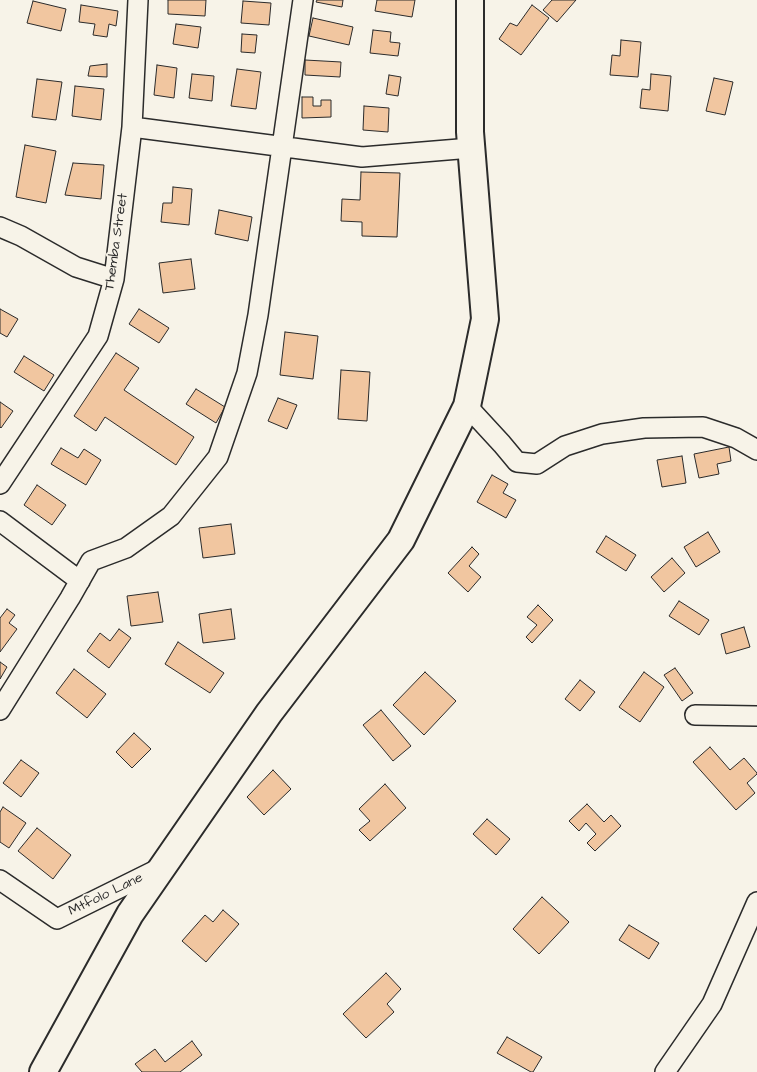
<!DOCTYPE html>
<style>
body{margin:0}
canvas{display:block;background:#f7f3e8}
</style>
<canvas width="757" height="1072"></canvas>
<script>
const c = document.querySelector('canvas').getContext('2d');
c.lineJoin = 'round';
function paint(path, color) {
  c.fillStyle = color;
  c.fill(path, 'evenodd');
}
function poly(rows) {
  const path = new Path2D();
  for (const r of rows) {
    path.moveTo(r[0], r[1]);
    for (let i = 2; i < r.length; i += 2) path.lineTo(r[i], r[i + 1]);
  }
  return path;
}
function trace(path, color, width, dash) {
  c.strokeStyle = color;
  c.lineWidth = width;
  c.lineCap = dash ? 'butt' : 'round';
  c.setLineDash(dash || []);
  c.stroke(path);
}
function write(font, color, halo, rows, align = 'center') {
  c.font = font + ' "Architects Daughter",sans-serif';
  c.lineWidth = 4;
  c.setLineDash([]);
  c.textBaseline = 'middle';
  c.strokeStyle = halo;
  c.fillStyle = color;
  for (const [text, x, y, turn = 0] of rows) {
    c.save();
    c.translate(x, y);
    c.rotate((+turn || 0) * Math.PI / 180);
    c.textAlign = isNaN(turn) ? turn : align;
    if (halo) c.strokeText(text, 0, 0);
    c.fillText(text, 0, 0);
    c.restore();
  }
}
const building = poly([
 [168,0,206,0,205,16,168,14,168,0],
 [317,0,343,0,342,7,316,2,317,0],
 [377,0,415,0,412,17,375,11,377,0],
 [552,0,576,0,557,22,543,10,552,0],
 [33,1,66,9,61,31,27,23,33,1],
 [243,1,271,3,269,25,241,23,243,1],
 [81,5,118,11,116,26,109,24,107,37,93,35,95,24,79,22,81,5],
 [532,5,549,18,521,55,499,39,510,23,517,26,532,5],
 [313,18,353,27,349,45,309,36,313,18],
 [176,24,201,27,198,48,173,44,176,24],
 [373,30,391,32,390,42,400,43,398,56,370,53,373,30],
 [242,34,257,35,255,53,241,52,242,34],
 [621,40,641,42,638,77,610,75,612,55,620,56,621,40],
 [305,60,341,62,340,77,305,75,305,60],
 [107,64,107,77,88,76,90,66,107,64],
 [157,65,177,68,174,98,154,95,157,65],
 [237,69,261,72,256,109,231,106,237,69],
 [192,74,214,76,212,101,189,98,192,74],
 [651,74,671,76,668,111,640,108,642,89,650,90,651,74],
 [389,75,401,77,398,96,386,94,389,75],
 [714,78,733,82,725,115,706,111,714,78],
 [37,79,62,82,56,120,32,117,37,79],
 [75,86,104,89,101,120,72,116,75,86],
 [302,97,313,97,313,106,321,106,321,100,331,100,331,117,302,118,302,97],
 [364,106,389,108,388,132,363,130,364,106],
 [25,145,56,151,46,203,16,197,25,145],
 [73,163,104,165,101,199,65,195,73,163],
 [361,172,400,173,397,237,362,236,362,222,341,221,342,199,360,200,361,172],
 [173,187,192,189,189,225,161,222,163,203,172,203,173,187],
 [219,210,252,217,248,241,215,234,219,210],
 [191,259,195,289,163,293,159,263,191,259],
 [0,309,18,319,7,337,0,333,0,309],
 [139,309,169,328,159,343,129,324,139,309],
 [285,332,318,336,313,379,280,375,285,332],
 [116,353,139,368,124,390,194,437,176,465,105,417,96,431,74,416,116,353],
 [24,356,54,375,44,391,14,372,24,356],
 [341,370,370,372,367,421,338,419,341,370],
 [196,389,225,407,216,423,186,404,196,389],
 [278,398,297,405,287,429,268,421,278,398],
 [0,402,13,411,1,428,0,427,0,402],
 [729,447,731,461,717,464,719,474,699,478,694,454,729,447],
 [61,448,78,458,84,449,101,460,86,485,51,464,61,448],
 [682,456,686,483,662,487,657,460,682,456],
 [492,475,508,484,503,493,516,500,506,518,477,502,492,475],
 [37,485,66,505,52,525,24,505,37,485],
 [231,524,235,554,203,558,199,528,231,524],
 [708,532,720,552,696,567,684,547,708,532],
 [606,536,636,555,626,571,596,552,606,536],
 [472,547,479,554,469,566,481,577,468,592,448,573,472,547],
 [672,558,685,573,664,592,651,577,672,558],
 [158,592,163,622,131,626,127,596,158,592],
 [679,601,709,620,699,635,669,616,679,601],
 [538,605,553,620,532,643,526,637,537,625,527,617,538,605],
 [7,609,15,615,9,623,17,629,0,652,0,618,7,609],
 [231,609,235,639,203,643,199,614,231,609],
 [744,627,750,647,726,654,721,634,744,627],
 [119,629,131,638,109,668,87,651,100,633,110,641,119,629],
 [178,642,224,673,210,693,165,664,178,642],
 [0,662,7,667,0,679,0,662],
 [675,668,693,693,682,701,664,675,675,668],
 [74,669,106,694,87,718,56,693,74,669],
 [425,672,456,701,424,735,393,705,425,672],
 [644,672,664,687,640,722,619,707,644,672],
 [580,680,595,692,580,711,565,699,580,680],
 [381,710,411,746,393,761,363,725,381,710],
 [134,733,151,749,132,768,116,752,134,733],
 [710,747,730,770,744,758,757,773,757,774,747,783,755,793,736,810,693,762,710,747],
 [21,760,39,773,21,797,3,783,21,760],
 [273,770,291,789,264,815,247,797,273,770],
 [385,784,406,808,370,841,359,830,370,821,359,809,385,784],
 [587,804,604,822,611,815,621,826,595,851,587,843,596,834,586,823,579,831,569,821,587,804],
 [3,807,26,823,9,848,0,842,0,812,3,807],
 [487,819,510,839,496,855,473,834,487,819],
 [37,828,71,855,53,879,18,851,37,828],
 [542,897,569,922,539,954,513,929,542,897],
 [223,910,239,924,206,962,182,941,205,915,213,922,223,910],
 [629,925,659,943,649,959,619,940,629,925],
 [386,973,401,989,387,1004,394,1012,366,1038,343,1014,386,973],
 [507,1037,542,1057,533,1072,531,1072,497,1053,507,1037],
 [192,1041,202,1055,180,1072,142,1072,135,1064,155,1049,165,1062,192,1041]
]);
const street = poly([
 [132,127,362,157,471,148],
 [0,227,21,236,76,267,114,279],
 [467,406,502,444,517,462,537,464,565,446,602,434,644,428,703,427,736,438,757,450],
 [0,484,98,336,114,279,132,127,138,0],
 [0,521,80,581],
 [0,710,70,598,91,561,126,548,171,516,218,457,247,373,258,315,303,0],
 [695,715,757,716],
 [0,880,57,919,160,868],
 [665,1072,712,1004,757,902]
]);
const secondary = poly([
 [43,1072,130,914,269,713,401,540,467,406,485,319,470,132,470,0]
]);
const streetNames = [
 ["Themba Street",117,242,-82],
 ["Mtfolo Lane",106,895,-26]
];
paint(building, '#f1c6a0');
trace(building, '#2b2b2b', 1);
trace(street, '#2b2b2b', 22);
trace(secondary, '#2b2b2b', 30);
trace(street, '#f7f3e8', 19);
trace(secondary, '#f7f3e8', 26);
write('14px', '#2b2b2b', '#f7f3e8', streetNames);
</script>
